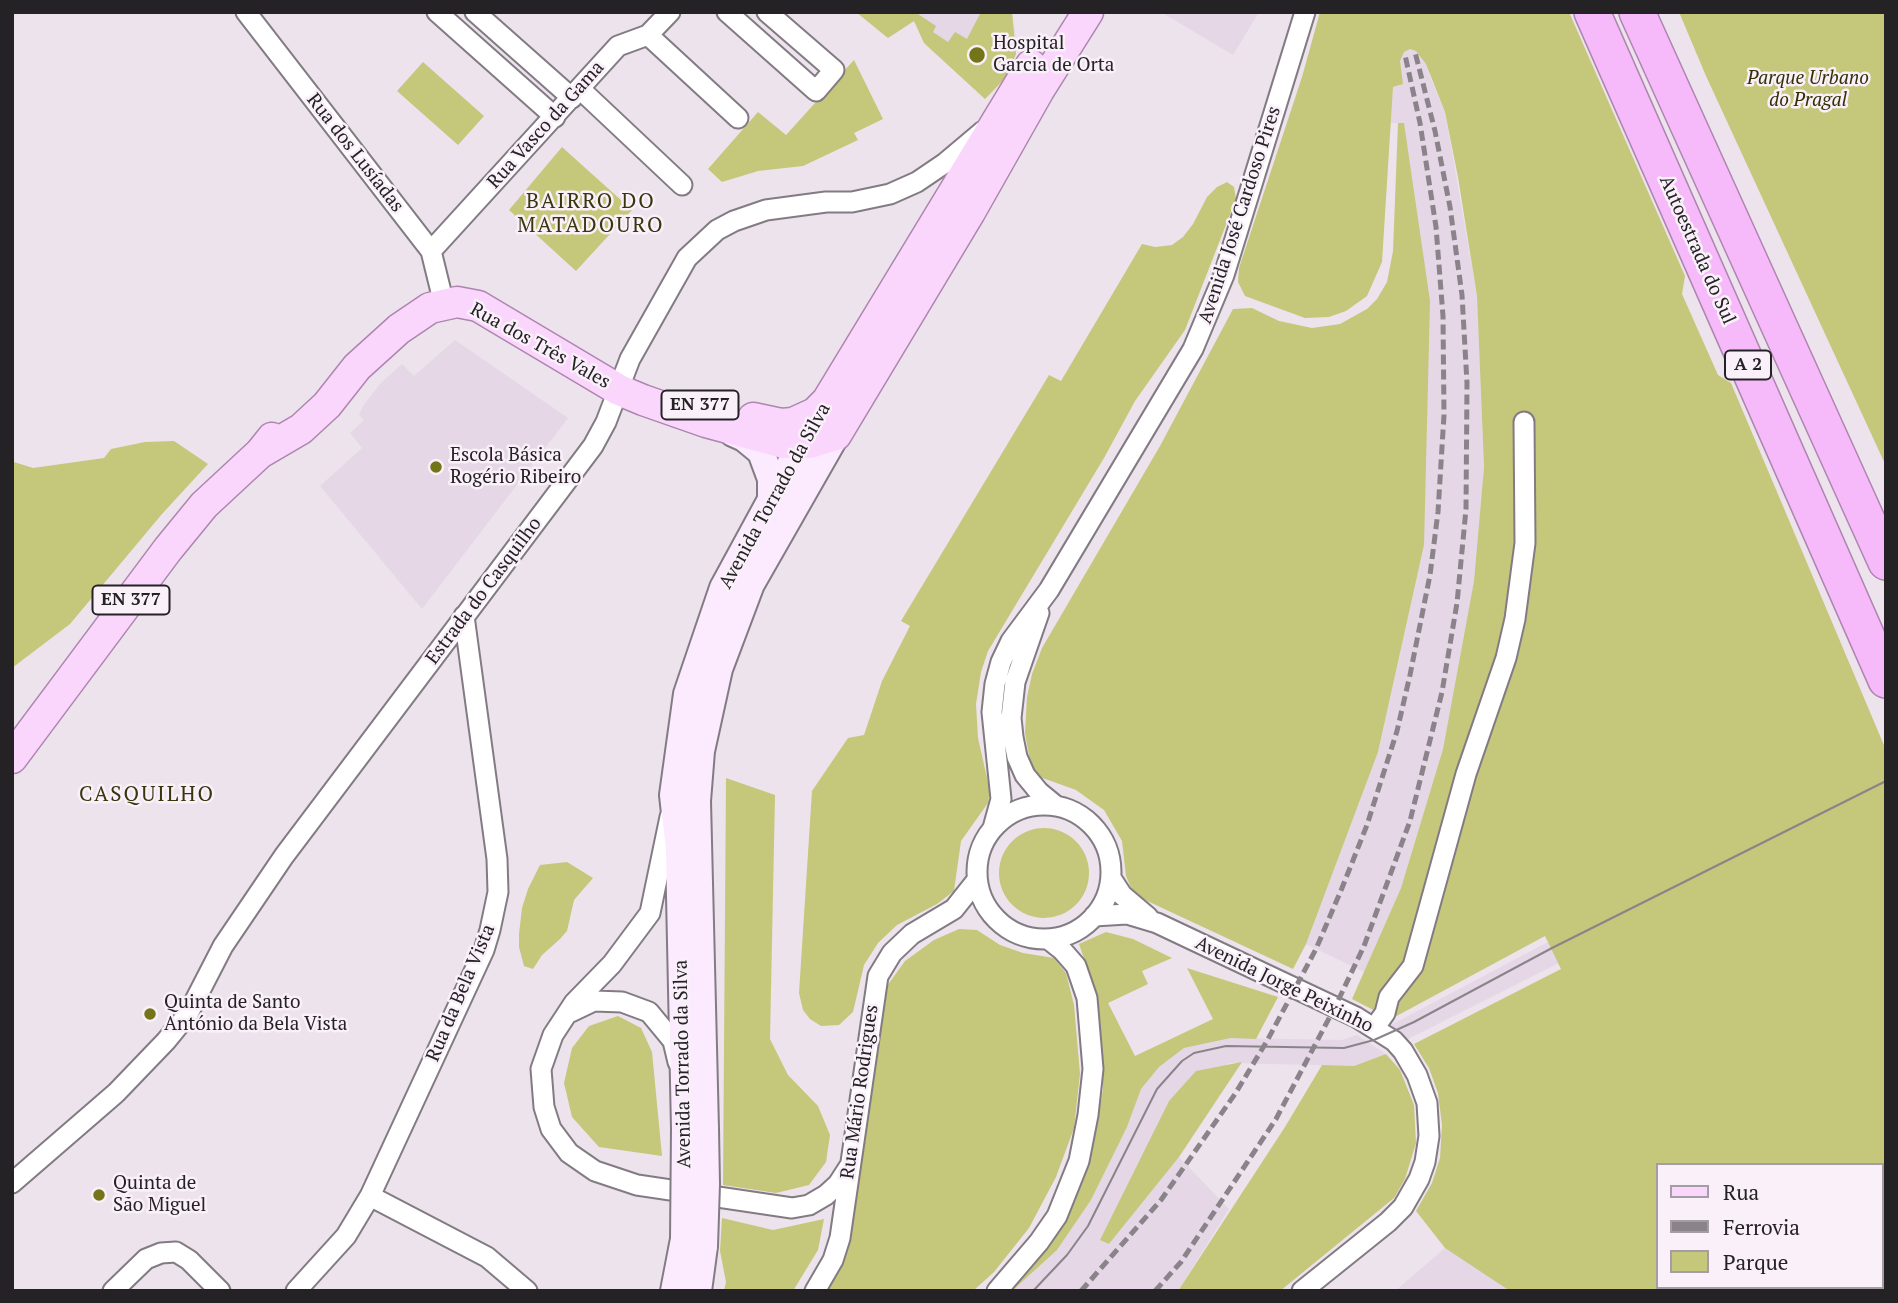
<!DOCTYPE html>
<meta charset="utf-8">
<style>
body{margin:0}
#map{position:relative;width:1898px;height:1303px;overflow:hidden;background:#ece3ec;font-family:"PT Serif",serif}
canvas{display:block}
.frame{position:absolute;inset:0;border:14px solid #252225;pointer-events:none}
.legend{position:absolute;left:1656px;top:1163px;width:228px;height:126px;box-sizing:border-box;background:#f9f0f9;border:2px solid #a49ea4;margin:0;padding:9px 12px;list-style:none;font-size:21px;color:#252225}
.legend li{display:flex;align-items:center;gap:14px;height:35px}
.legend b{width:35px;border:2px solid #a49ea4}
</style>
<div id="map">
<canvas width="1898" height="1303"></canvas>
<div class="frame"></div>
<ul class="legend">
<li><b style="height:9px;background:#fad6fc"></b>Rua</li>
<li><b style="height:9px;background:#8a848a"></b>Ferrovia</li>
<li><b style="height:19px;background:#c5c77b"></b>Parque</li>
</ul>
</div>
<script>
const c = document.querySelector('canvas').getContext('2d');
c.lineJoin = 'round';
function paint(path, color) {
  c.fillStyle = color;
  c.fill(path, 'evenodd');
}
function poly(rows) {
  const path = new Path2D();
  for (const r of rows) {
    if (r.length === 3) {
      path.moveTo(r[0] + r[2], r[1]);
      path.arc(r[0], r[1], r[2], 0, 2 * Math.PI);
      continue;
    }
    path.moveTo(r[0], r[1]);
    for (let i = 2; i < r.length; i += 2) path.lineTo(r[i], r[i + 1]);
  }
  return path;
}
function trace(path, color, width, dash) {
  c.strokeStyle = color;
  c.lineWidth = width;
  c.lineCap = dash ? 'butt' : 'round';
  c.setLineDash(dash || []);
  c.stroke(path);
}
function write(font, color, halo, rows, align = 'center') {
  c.font = font + ' "PT Serif",serif';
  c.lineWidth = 5;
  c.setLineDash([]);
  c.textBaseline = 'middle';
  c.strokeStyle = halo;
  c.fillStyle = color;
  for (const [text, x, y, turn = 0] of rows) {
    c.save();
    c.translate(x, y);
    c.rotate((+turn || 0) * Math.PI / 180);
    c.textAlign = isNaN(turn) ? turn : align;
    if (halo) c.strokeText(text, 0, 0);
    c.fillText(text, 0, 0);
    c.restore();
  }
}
const built = poly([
 [856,12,1012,12,1017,46,1011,69,1002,83,985,99,924,43,914,21,888,38],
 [1161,12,1259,12,1233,55],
 [1378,12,1414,12,1430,77,1445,112,1477,296,1484,467,1474,581,1443,749,1401,888,1364,972,1306,944,1378,752,1424,545,1404,123,1389,123,1393,87,1401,85],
 [455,340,568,418,422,609,320,486,362,448,350,433,364,420,359,415,363,406,380,384,402,364,414,376],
 [1548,942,1559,963,1406,1040,1391,1025],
 [1357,1035,1386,1054,1354,1066,1230,1063,1169,1101,1101,1240,1109,1244,1179,1157,1229,1209,1178,1291,1012,1291,1057,1250,1091,1200,1127,1127,1141,1089,1159,1067,1184,1048,1231,1038,1342,1040],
 [1445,1248,1482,1271,1510,1291,1395,1291]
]);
const green = poly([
 [856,12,915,12,936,26,933,32,948,42,955,32,967,39,981,12,1012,12,1016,54,1007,76,985,99,924,43,914,21,888,38],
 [1320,12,1569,12,1685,276,1682,294,1718,375,1731,383,1886,750,1886,1259,1882,1270,1882,1165,1658,1165,1658,1287,1877,1287,1875,1291,1510,1291,1445,1248,1416,1211,1432,1183,1440,1158,1442,1125,1438,1093,1429,1068,1414,1044,1561,969,1545,936,1391,1019,1352,999,1401,888,1443,749,1474,581,1484,467,1477,296,1458,177,1445,112,1426,64,1416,51,1410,49,1404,52,1400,61,1403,84,1393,87,1382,262,1367,296,1346,311,1329,317,1305,318,1245,296,1238,282,1239,268,1302,77],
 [1679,12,1886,12,1886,466,1706,76],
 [854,60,883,119,854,133,858,140,803,166,758,171,722,182,708,169,758,112,786,135],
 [423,62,484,116,458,145,397,91],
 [1398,123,1404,123,1430,301,1424,545,1378,752,1306,944,1293,969,1143,899,1132,890,1126,876,1122,841,1104,810,1076,790,1037,776,1030,761,1025,733,1027,697,1032,674,1042,648,1160,446,1233,309,1252,308,1279,321,1312,328,1340,324,1367,309,1377,299,1387,282,1393,251],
 [562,147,632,210,576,271,509,210],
 [1227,182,1234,187,1236,199,1185,330,1135,401,1104,458,988,651,981,672,976,704,978,738,990,791,988,803,961,841,954,891,937,904,897,925,878,943,864,965,853,1012,839,1025,821,1026,810,1019,803,1010,799,993,812,791,848,738,864,735,882,681,910,626,901,621,1049,375,1061,381,1142,244,1155,247,1172,245,1183,237,1193,224,1207,197,1217,187],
 [174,441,208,464,162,514,70,624,12,668,12,464,14,462,33,468,104,458,111,449,145,442],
 [726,778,775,795,770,1039,788,1075,818,1106,830,1135,826,1162,809,1185,776,1193,723,1185],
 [1044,873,45],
 [567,862,593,878,574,900,567,931,560,939,542,955,533,969,524,966,519,947,519,934,522,908,528,889,540,865],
 [959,929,977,930,1000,945,1023,953,1054,958,1066,973,1074,1005,1080,1074,1074,1128,1056,1177,1029,1228,994,1272,973,1291,823,1291,887,986,905,961,934,940],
 [1106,932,1133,939,1172,958,1142,971,1148,984,1108,1003,1135,1056,1213,1019,1187,968,1278,997,1256,1039,1231,1038,1184,1048,1159,1067,1141,1089,1127,1127,1091,1200,1057,1250,1012,1291,1008,1291,1058,1232,1092,1153,1103,1089,1094,987,1079,944],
 [618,1016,641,1028,652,1052,662,1156,599,1147,572,1117,564,1083,572,1048,589,1026],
 [1386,1054,1400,1070,1414,1105,1416,1143,1405,1179,1394,1198,1280,1291,1178,1291,1285,1127,1322,1065,1354,1066],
 [1242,1062,1179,1157,1109,1244,1100,1240,1169,1101,1196,1071],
 [722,1218,773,1230,824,1219,818,1250,793,1291,724,1291,726,1282,720,1251]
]);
const minor = poly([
 [246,12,431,251,444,304],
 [437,12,555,117],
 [475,12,572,98],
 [727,12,816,91,834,70,767,12],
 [648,35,738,118],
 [580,89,682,185],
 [431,251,618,46,648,35,670,12],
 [1039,613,1015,682,1011,718,1013,737,1017,757,1025,775,1039,792,1056,806],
 [1044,872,67],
 [670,817,650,913,612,964,574,1003,553,1035,541,1069,544,1107,551,1129,569,1153,595,1171,637,1185,792,1208,809,1205,826,1195,838,1184,849,1167],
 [993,828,1001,799,992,712,995,684,1001,662,1011,641,1049,590,1193,349,1224,275,1305,12],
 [1111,878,1122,895,1148,917],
 [1094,916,1127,914,1157,923,1356,1017,1394,1041,1403,1051,1417,1075,1427,1103,1429,1136,1425,1162,1419,1179,1403,1207,1388,1222,1302,1291],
 [571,1012,594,1001,622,1002,649,1012,673,1041,678,1062],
 [1375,1027,1385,1013,1389,997,1413,966,1466,774,1506,658,1515,619,1525,543,1524,422],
 [12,1183,116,1093,166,1041,188,1014,223,946,284,856,593,446,606,422,630,359,687,258,717,230,734,221,766,210,826,202,852,202,890,194,917,182,945,163,983,131],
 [370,1196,487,1257,527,1291],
 [113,1291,146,1259,161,1253,176,1252,189,1260,220,1291],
 [296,1291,346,1236,370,1196,484,950,490,930,498,892,497,859,464,616],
 [815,1291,833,1260,840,1238,878,976,892,953,912,934,954,909,977,880],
 [997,1291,1039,1242,1057,1216,1079,1161,1088,1115,1093,1069,1087,998,1076,966,1062,950,1048,939]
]);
const secondary = poly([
 [733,433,744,438,761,452,771,479,771,501],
 [685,1129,679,849,673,795,687,694,723,588,810,428],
 [705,1129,697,801,701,751,719,669,751,584,836,435],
 [674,1291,684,1239],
 [698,1291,704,1246]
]);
const primary = poly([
 [753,418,781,424,793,423,815,413,827,401,1031,65],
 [260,453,301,429,327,405,357,367,399,329,430,308,457,302,478,306,619,390,643,400,706,422,784,443,810,443,836,435,970,212,1039,90,1088,12],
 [12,758,168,549,204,505,260,453,272,438]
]);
const motorway = poly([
 [1592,12,1886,680],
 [1637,12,1886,562]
]);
const tram = poly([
 [1033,1291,1067,1255,1088,1226,1157,1089,1182,1061,1194,1053,1226,1046,1344,1048,1374,1040,1414,1022,1552,948,1886,781]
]);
const rail = poly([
 [1081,1291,1161,1200,1235,1094,1267,1041,1316,949,1342,888,1367,825,1397,731,1410,675,1430,575,1438,512,1444,415,1443,316,1436,227,1420,123,1405,55],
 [1155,1291,1181,1262,1276,1119,1336,1005,1364,946,1410,821,1442,692,1457,603,1466,509,1467,383,1462,295,1450,207,1435,131,1415,52]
]);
const secondaryBridge = poly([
 [684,1239,685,1129],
 [704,1246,706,1184,705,1129]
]);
const markers = [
 [977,55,9,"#747419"],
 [436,467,7,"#747419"],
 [150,1014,7,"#747419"],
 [99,1195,7,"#747419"]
];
const shields = [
 [1748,365,46],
 [700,405,77],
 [131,600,77]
];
const shieldNames = [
 ["A 2",1748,365],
 ["EN 377",700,405],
 ["EN 377",131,600]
];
const poiNames = [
 ["Hospital",993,44],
 ["Garcia de Orta",993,66],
 ["Escola Básica",450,456],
 ["Rogério Ribeiro",450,478],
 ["Quinta de Santo",164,1003],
 ["António da Bela Vista",164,1025],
 ["Quinta de",113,1184],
 ["São Miguel",113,1206]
];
const parkNames = [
 ["Parque Urbano",1808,79],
 ["do Pragal",1808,101]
];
const streetNames = [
 ["Rua Vasco da Gama",546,125,-48],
 ["Rua dos Lusíadas",355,153,52],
 ["Avenida José Cardoso Pires",1240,215,-72],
 ["Autoestrada do Sul",1697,250,66],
 ["Rua dos Três Vales",540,346,29],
 ["Avenida Torrado da Silva",775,496,-61],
 ["Estrada do Casquilho",484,591,-53],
 ["Avenida Jorge Peixinho",1284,985,26],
 ["Rua da Bela Vista",461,993,-67],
 ["Avenida Torrado da Silva",683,1064,-91],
 ["Rua Mário Rodrigues",860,1092,-82]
];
const neighbourhoodNames = [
 ["BAIRRO DO",591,202],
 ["MATADOURO",591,226],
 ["CASQUILHO",147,795]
];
paint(built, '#e5d7e6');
paint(green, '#c5c77b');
trace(minor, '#837b83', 23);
trace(secondary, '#837b83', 30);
trace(primary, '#ad85af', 33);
trace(motorway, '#ad85af', 38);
trace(minor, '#fff', 19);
trace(secondary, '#fceafe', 26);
trace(primary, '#fad6fc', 30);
trace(motorway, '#f6bafa', 35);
trace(tram, '#8a848a', 2);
trace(rail, '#8a848a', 5, [10, 5]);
trace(secondaryBridge, '#837b83', 30, []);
trace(secondaryBridge, '#fceafe', 26);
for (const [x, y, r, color] of markers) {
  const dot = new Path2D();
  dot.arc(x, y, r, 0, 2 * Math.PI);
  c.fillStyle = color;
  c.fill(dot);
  trace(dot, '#f9f0f9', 2.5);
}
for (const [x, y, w] of shields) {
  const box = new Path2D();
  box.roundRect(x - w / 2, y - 14.5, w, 29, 5);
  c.fillStyle = '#f9f0f9';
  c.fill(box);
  trace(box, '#252225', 2);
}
write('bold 18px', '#252225', null, shieldNames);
write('19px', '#252225', '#f9f0f9', poiNames, 'left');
write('italic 19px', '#313104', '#f9f0f9', parkNames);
write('19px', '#252225', '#f9f0f9', streetNames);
c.letterSpacing = '2px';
write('21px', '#37370d', '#f9f0f9', neighbourhoodNames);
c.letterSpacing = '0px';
</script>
